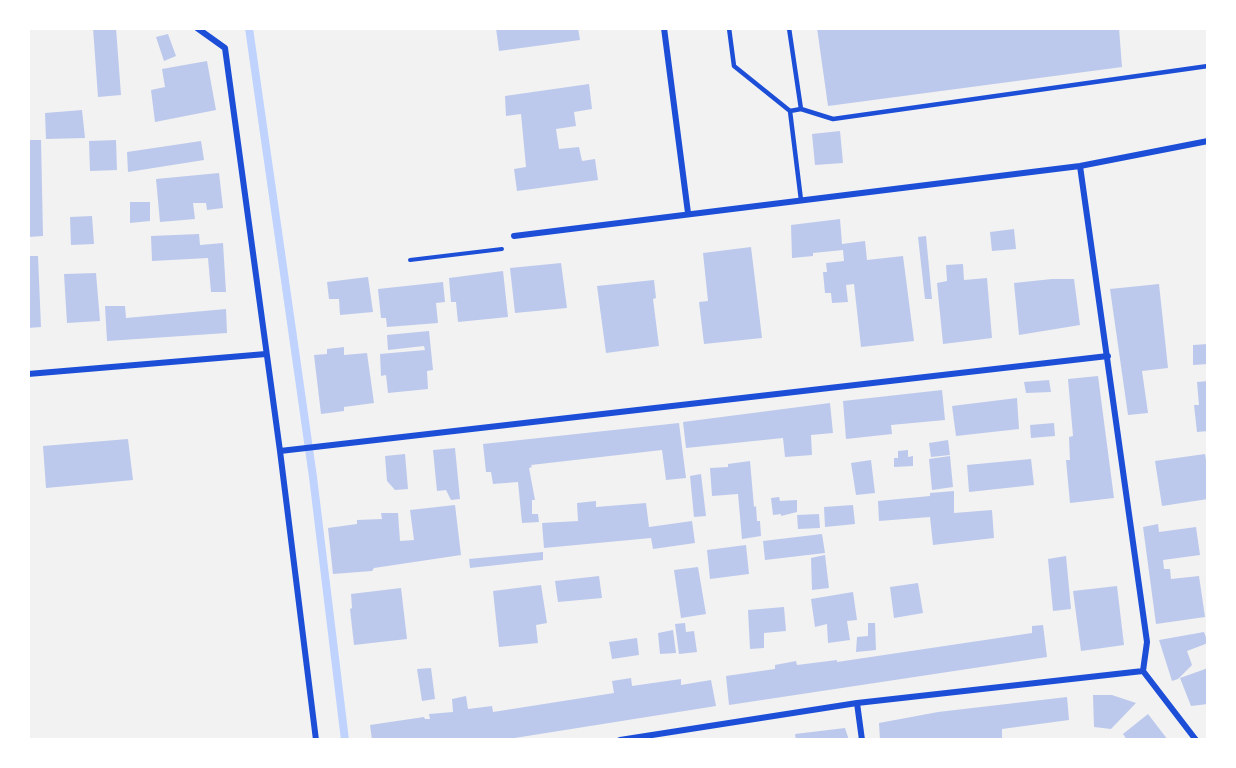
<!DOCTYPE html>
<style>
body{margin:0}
#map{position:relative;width:1236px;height:768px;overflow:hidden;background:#f2f2f2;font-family:"Noto Sans",sans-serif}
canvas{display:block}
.frame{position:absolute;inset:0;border:30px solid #fff;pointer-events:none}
</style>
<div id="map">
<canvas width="1236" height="768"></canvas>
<div class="frame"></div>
</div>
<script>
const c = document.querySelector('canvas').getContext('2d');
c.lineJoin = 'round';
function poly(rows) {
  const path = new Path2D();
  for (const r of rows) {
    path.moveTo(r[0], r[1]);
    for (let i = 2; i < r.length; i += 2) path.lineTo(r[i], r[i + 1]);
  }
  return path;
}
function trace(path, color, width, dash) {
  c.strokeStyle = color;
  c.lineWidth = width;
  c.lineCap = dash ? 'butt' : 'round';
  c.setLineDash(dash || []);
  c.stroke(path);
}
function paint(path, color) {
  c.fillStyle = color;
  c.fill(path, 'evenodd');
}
const stream = poly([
 [249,28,313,477,345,740]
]);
const building = poly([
 [93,28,116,28,121,95,98,97],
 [496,28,578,28,580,40,499,51],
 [817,28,1119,28,1122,67,828,106],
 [168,34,176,56,164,61,156,37],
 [207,61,216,110,155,122,151,90,165,87,162,69],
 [589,84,592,109,574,112,576,126,556,129,559,149,579,147,582,161,595,159,598,180,517,191,514,169,526,167,521,114,506,116,505,96],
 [82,110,85,138,46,139,45,113],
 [840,131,843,163,815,165,812,134],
 [28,140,41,140,43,236,28,237],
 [116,140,117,170,90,171,89,141],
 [201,141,204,160,128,172,127,152],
 [219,173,223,208,207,210,206,203,193,203,195,219,160,222,156,179],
 [130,202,150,202,150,221,130,223],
 [92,216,94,244,71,245,70,217],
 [840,219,842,244,865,241,867,260,903,256,914,341,861,347,854,284,846,285,848,302,832,303,831,293,825,293,823,272,827,272,826,263,844,261,843,250,813,253,813,256,792,258,791,225],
 [1014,229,1016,249,992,251,990,232],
 [199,234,200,245,223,243,226,292,211,292,208,258,152,261,151,236],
 [926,236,932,299,925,299,918,237],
 [751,247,762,338,704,344,699,302,708,301,703,253],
 [28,256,38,256,41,327,28,328],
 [561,263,567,308,515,313,510,268],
 [963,264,964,280,987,278,992,338,943,344,937,283,947,281,946,265],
 [503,271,508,317,458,322,456,302,451,302,449,278],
 [96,273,100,321,67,323,64,274],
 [368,277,373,312,340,315,339,299,329,299,327,282],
 [1052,279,1074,279,1080,325,1019,335,1014,283],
 [654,280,656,298,653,299,659,346,606,353,597,286],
 [443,282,445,302,436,303,438,323,387,327,386,318,381,318,378,289],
 [1159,284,1168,368,1142,371,1148,413,1128,415,1110,289],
 [105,306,125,306,126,318,226,309,227,333,107,341],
 [429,331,433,370,427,371,428,389,388,393,386,375,381,376,380,354,425,350,424,346,388,350,387,335],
 [1208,344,1208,364,1193,365,1193,345],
 [344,347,344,355,367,353,374,403,344,407,344,411,321,414,314,355,327,354,327,349],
 [1098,376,1114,498,1070,503,1066,460,1070,460,1069,437,1073,436,1068,379],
 [1049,380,1051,392,1026,393,1024,382],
 [1208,381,1208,431,1197,432,1194,405,1199,405,1197,382],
 [942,390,945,420,891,425,892,434,846,439,843,401],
 [1017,398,1019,429,956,436,952,406],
 [830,403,833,433,811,435,812,455,785,457,783,438,686,448,683,422],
 [679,423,686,478,666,480,662,450,531,465,532,467,529,468,535,500,532,500,532,514,538,514,539,522,522,523,518,482,493,484,491,472,486,472,483,444],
 [1054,423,1055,436,1031,438,1030,425],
 [128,439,133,480,46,488,43,446],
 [948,440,950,455,931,457,929,443],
 [455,448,460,499,451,500,446,490,437,491,433,450],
 [908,450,908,457,913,456,913,466,894,467,894,458,898,458,898,451],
 [405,454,408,489,395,490,387,481,385,456],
 [1205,454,1208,471,1208,499,1162,506,1155,461],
 [950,456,953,487,932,490,929,459],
 [1031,459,1034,485,969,492,967,465],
 [871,460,875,493,856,495,851,463],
 [750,461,754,507,756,506,757,521,760,521,761,536,742,539,738,494,712,496,710,468,728,467,728,464],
 [701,474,706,516,694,517,690,476],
 [954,491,954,513,992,510,994,538,933,545,930,517,879,521,878,501,930,496,930,493],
 [779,497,780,501,797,500,797,512,781,516,781,514,773,515,771,498],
 [596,501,596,507,646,503,649,527,692,521,695,543,653,549,651,538,544,548,542,523,578,521,577,503],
 [455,505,461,555,374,568,372,571,333,574,328,528,357,524,357,520,382,519,381,513,398,513,400,541,414,540,410,510],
 [853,505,855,524,825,527,824,507],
 [819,514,820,528,798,529,797,515],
 [1158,524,1159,532,1196,527,1200,555,1163,560,1164,569,1170,569,1171,579,1199,576,1205,617,1156,624,1143,527],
 [822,534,825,553,765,560,763,541],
 [746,545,749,574,710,579,707,550],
 [543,552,543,560,470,568,469,559],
 [825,555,829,588,812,590,811,558],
 [1066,556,1071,609,1053,611,1048,559],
 [698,567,706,614,681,618,674,570],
 [599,576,602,598,558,602,555,581],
 [918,583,923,613,894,618,890,587],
 [541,585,547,623,536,625,538,643,499,647,493,591],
 [1117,586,1124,645,1081,651,1073,591],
 [401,588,407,639,354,645,350,609,352,608,351,594],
 [853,592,857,620,847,621,850,640,828,643,827,624,815,627,811,599],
 [784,607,786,631,764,633,764,648,750,649,748,610],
 [685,623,686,632,694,631,697,652,679,654,675,624],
 [868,623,875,623,876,650,856,652,857,637,868,636],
 [1043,625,1047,657,729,705,726,676,775,669,775,665,796,661,797,665,837,660,837,662,1032,633,1032,626],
 [673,630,676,653,660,654,658,633],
 [1204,632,1208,643,1187,651,1192,665,1178,679,1172,681,1159,640],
 [637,638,639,655,612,659,609,642],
 [431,668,435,699,422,701,417,669],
 [1208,668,1208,704,1191,706,1180,678],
 [631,678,632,686,681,679,681,685,711,680,716,706,502,740,372,740,370,725,424,717,425,719,430,719,429,714,453,712,452,699,466,696,468,709,492,706,493,712,614,693,612,681],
 [1093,695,1112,695,1136,703,1111,729,1094,727],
 [1067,697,1069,720,1002,729,1002,740,880,740,879,723,938,712],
 [1148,714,1168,740,1127,740,1123,734],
 [845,728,849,740,796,740,795,734]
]);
const path = poly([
 [410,260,502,249]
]);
const service = poly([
 [729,28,734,66,790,111,801,109,833,119,1208,66],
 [789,28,801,109],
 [790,111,801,200]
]);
const minor = poly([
 [197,28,225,48,280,451,316,740],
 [664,28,688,213],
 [1080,166,1147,642,1143,671,1196,740],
 [514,236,1080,166,1208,141],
 [28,374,266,354],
 [280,451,1108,356],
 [857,703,862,740],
 [620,740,857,703,1143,671]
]);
trace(stream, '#bfd3fe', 8);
paint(building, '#bdc9ec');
trace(path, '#1d4ed8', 4);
trace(service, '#1d4ed8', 4.5);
trace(minor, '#1d4ed8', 6);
</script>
